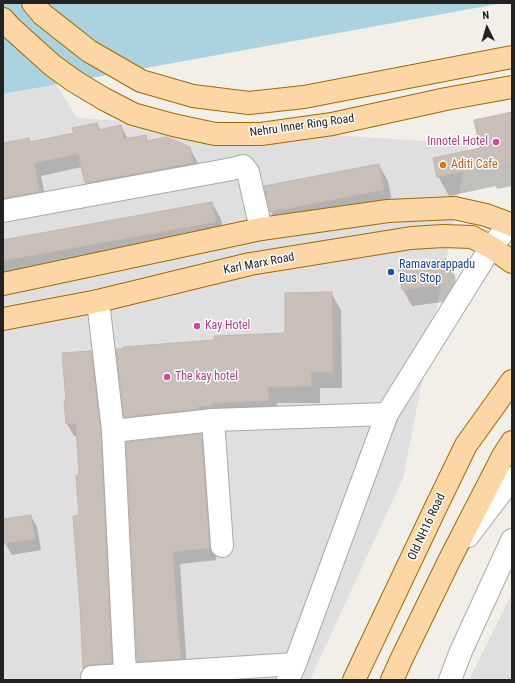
<!DOCTYPE html>
<style>
body{margin:0}
#map{position:relative;width:515px;height:683px;overflow:hidden;background:#f2efe9;font-family:"Roboto Condensed",sans-serif}
canvas{display:block}
.frame{position:absolute;inset:0;border:4px solid #222;pointer-events:none}
.north{position:absolute;left:467px;top:8px;width:40px;height:40px;-webkit-text-stroke:3px #fff;paint-order:stroke;rotate:355deg;font-size:11px;font-weight:700;line-height:16px;text-align:center;color:#222}
.north::after{content:'';display:block;margin:auto;width:14px;height:18px;background:#222;clip-path:polygon(50% 0,100% 100%,50% 72%,0 100%)}
</style>
<div id="map">
<canvas width="515" height="683"></canvas>
<div class="frame"></div>
<div class="north">N</div>
</div>
<script>
const c = document.querySelector('canvas').getContext('2d');
c.lineJoin = 'round';
function paint(path, color) {
  c.fillStyle = color;
  c.fill(path, 'evenodd');
}
function poly(rows) {
  const path = new Path2D();
  for (const r of rows) {
    path.moveTo(r[0], r[1]);
    for (let i = 2; i < r.length; i += 2) path.lineTo(r[i], r[i + 1]);
  }
  return path;
}
function trace(path, color, width, dash) {
  c.strokeStyle = color;
  c.lineWidth = width;
  c.lineCap = dash ? 'butt' : 'round';
  c.setLineDash(dash || []);
  c.stroke(path);
}
function write(font, color, halo, rows, align = 'center') {
  c.font = font + ' "Roboto Condensed",sans-serif';
  c.lineWidth = 3;
  c.setLineDash([]);
  c.textBaseline = 'middle';
  c.strokeStyle = halo;
  c.fillStyle = color;
  for (const [text, x, y, turn = 0] of rows) {
    c.save();
    c.translate(x, y);
    c.rotate((+turn || 0) * Math.PI / 180);
    c.textAlign = isNaN(turn) ? turn : align;
    if (halo) c.strokeText(text, 0, 0);
    c.fillText(text, 0, 0);
    c.restore();
  }
}
const residential = poly([
 [56,84,77,118,469,144,403,478,310,680,3,680,3,94],
 [512,593,512,680,469,680]
]);
const water = poly([
 [3,3,503,3,3,94]
]);
const shadow = poly([
 [512,113,512,186,497,189,496,186,449,196,438,176,482,149],
 [97,124,101,130,121,126,128,139,145,136,148,142,189,147,197,161,200,176,93,196,86,183,82,167,41,176,47,204,3,214,3,144,29,139,31,143,75,134],
 [379,165,388,181,393,206,280,228,271,212,265,187],
 [212,203,221,219,225,239,3,279,3,241],
 [446,260,455,276,458,300,412,306,403,290,399,266],
 [331,293,341,310,342,388,320,388,320,403,277,403,278,417,134,433,125,417,117,350,286,334],
 [91,352,98,364,119,675,91,680,84,668,81,606,80,475,77,436,74,436,67,424,67,402],
 [200,435,207,447,216,560,180,564,187,671,145,674,138,661],
 [31,516,37,527,41,550,12,555,5,543,3,530,3,520]
]);
const building = poly([
 [512,112,512,164,485,170,484,167,437,177,433,158,480,148,474,120,512,112],
 [97,123,99,130,121,125,124,139,146,135,147,141,166,137,181,143,190,147,193,163,85,183,78,154,34,163,40,192,3,198,3,143,29,138,30,142,74,133,72,128,97,123],
 [379,164,384,190,270,212,264,186,379,164],
 [212,202,216,222,3,261,3,240,212,202],
 [446,259,449,284,402,290,398,265,446,259],
 [332,292,333,372,311,372,312,386,268,387,269,401,212,403,212,406,198,407,199,409,124,417,116,349,123,349,123,347,214,340,214,336,285,333,285,293,332,292],
 [91,351,101,432,112,663,91,665,85,666,83,669,80,606,73,516,79,515,76,475,79,474,76,424,66,424,64,401,66,401,62,353,91,351],
 [201,434,210,548,173,552,177,611,181,659,137,662,126,442,201,434],
 [31,515,35,539,3,544,3,519,31,515]
]);
const minor = poly([
 [3,211,232,169,243,166,248,172,261,229],
 [98,301,113,431,125,674],
 [213,420,222,546],
 [113,431,213,420,387,414],
 [468,536,512,478],
 [92,677,295,664],
 [288,680,295,664,387,414,491,247,510,224],
 [450,680,461,651,512,540]
]);
const major = poly([
 [33,3,42,14,89,51,141,81,193,96,249,103,304,97,512,57],
 [3,19,11,28,52,65,74,81,104,99,133,114,173,125,215,134,261,134,332,124,446,99,512,87],
 [3,284,261,229,388,211,454,208,486,215,510,224,512,225],
 [3,319,98,301,250,264,411,238,443,236,472,237,491,247,512,262],
 [354,680,435,509,466,445,512,381],
 [392,680,401,660,449,561,503,456,512,442]
]);
const markers = [
 [496,142,4,"#d1479c"],
 [443,165,4,"#e8710a"],
 [391,272,4,"#1a4fb4"],
 [197,326,4,"#d1479c"],
 [167,377,4,"#d1479c"]
];
const streetNames = [
 ["Nehru Inner Ring Road",302,126,-8],
 ["Karl Marx Road",259,264,-11],
 ["Old NH16 Road",427,527,-65]
];
const hotelNames = [
 ["Innotel Hotel",488,142,"right"],
 ["Kay Hotel",205,326],
 ["The kay hotel",175,377]
];
const foodNames = [
 ["Aditi Cafe",451,165]
];
const transitNames = [
 ["Ramavarappadu",399,265],
 ["Bus Stop",399,279]
];
paint(residential, '#e0dfdf');
paint(water, '#aad3df');
paint(shadow, '#0003');
paint(building, '#c7bfb8');
trace(building, '#c4b6ab', 1);
trace(minor, '#a9a9a9', 24);
trace(major, '#a06b00', 24);
trace(minor, '#fff', 22);
trace(major, '#fcd6a4', 22);
for (const [x, y, r, color] of markers) {
  const dot = new Path2D();
  dot.arc(x, y, r, 0, 2 * Math.PI);
  c.fillStyle = color;
  c.fill(dot);
  trace(dot, '#fff', 1.5);
}
write('12px', '#222', '#fff', streetNames);
write('12px', '#b23c85', '#fff', hotelNames, 'left');
write('12px', '#c56008', '#fff', foodNames, 'left');
write('12px', '#164399', '#fff', transitNames, 'left');
</script>
